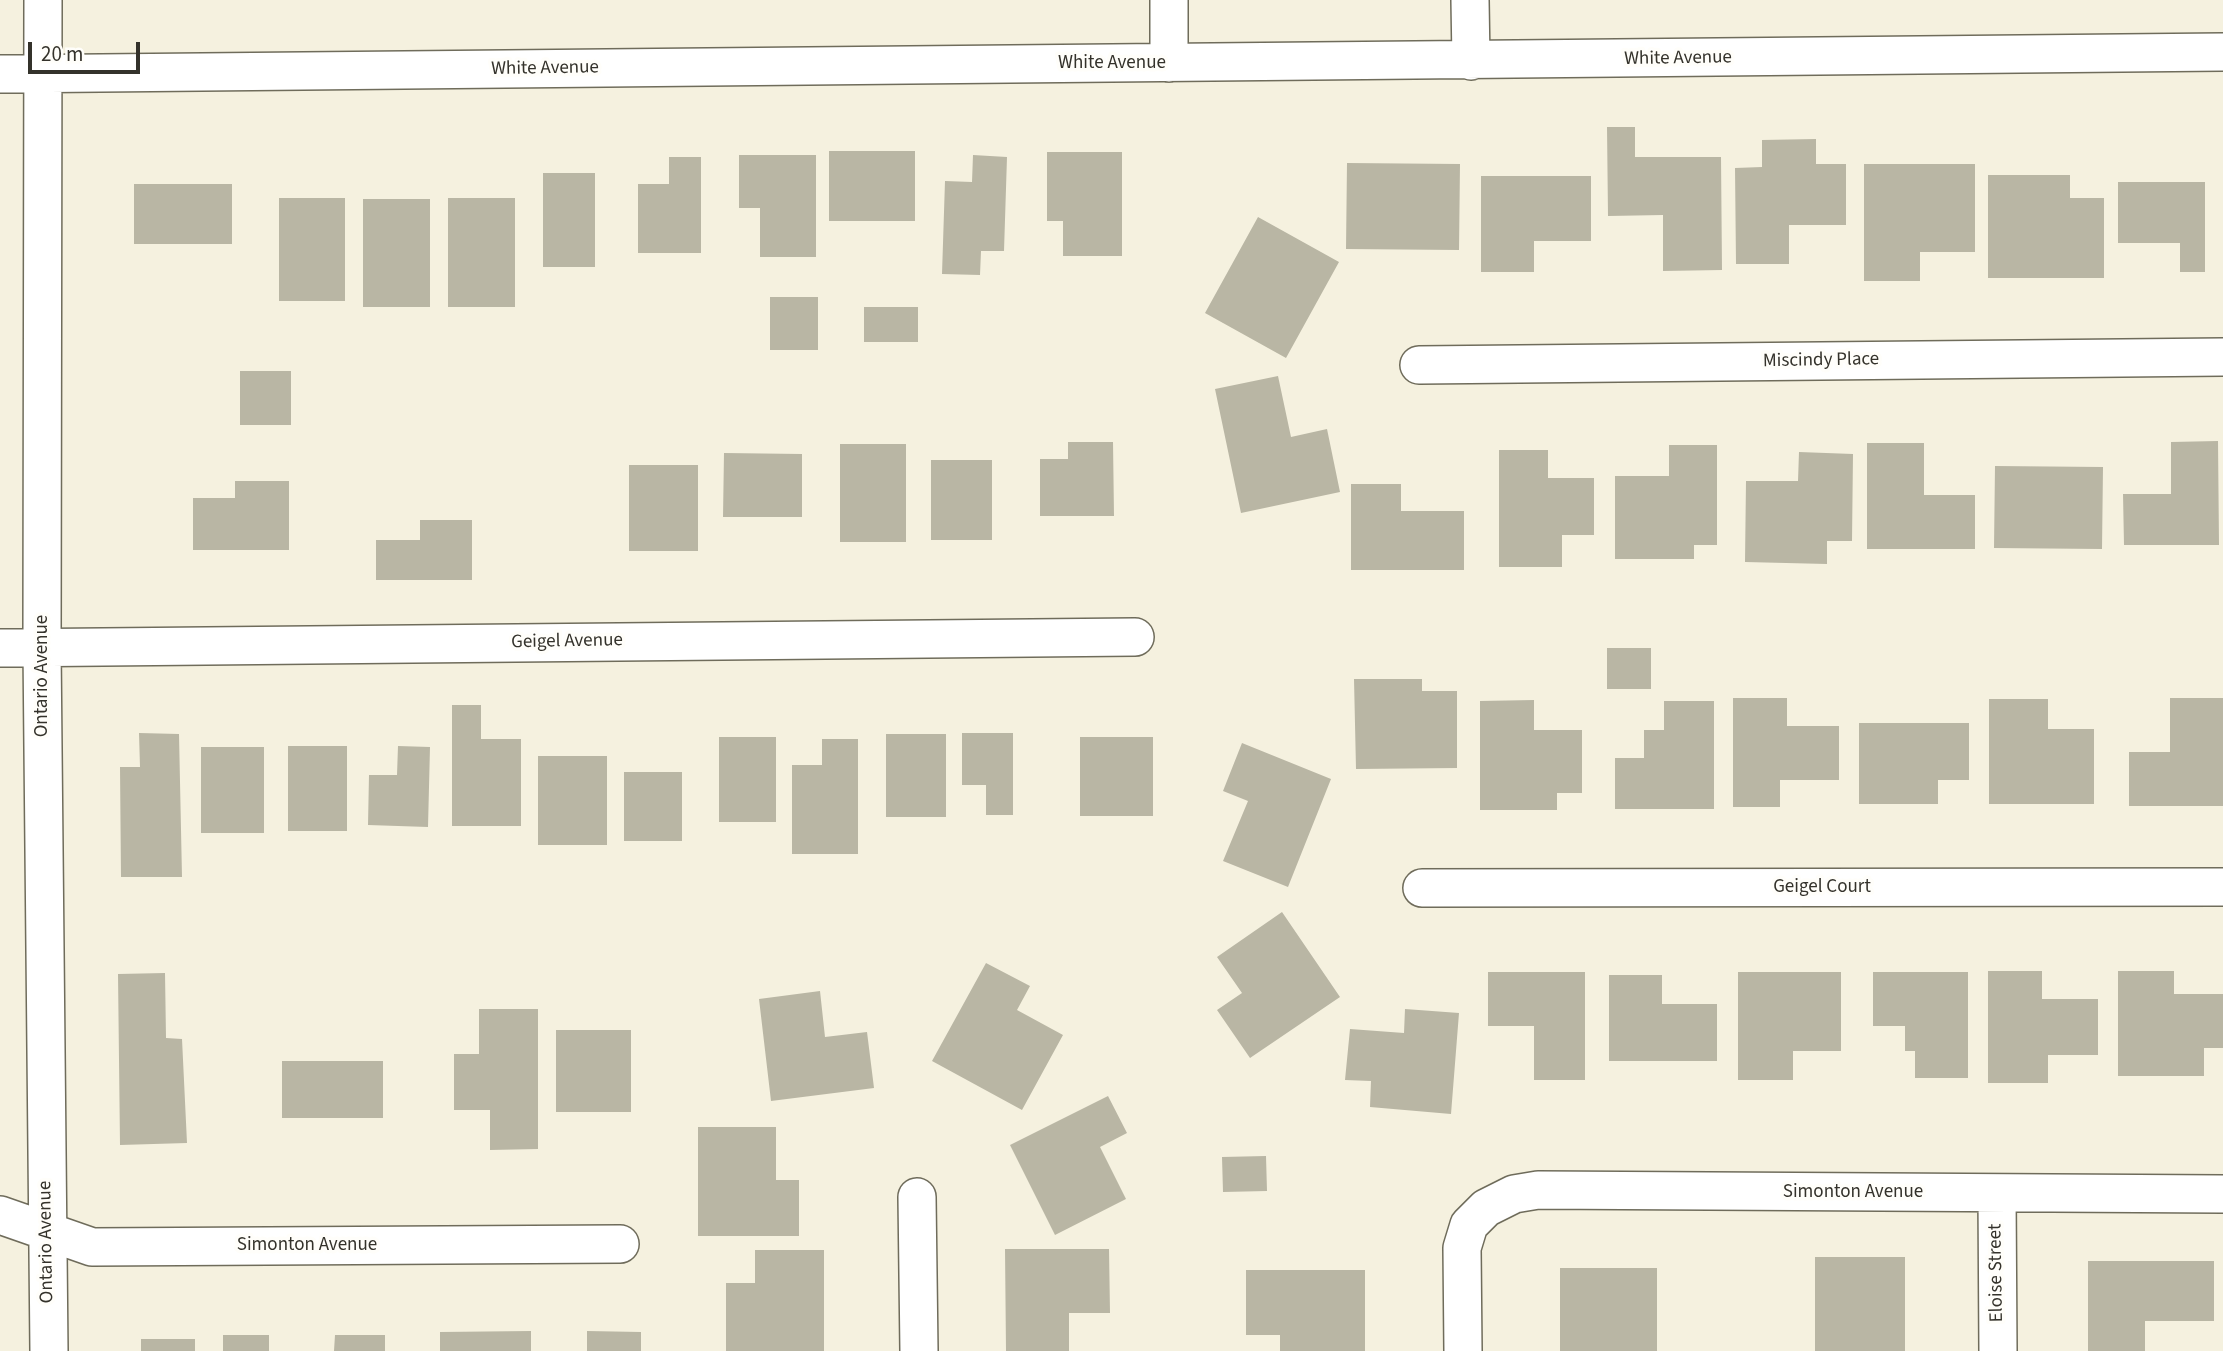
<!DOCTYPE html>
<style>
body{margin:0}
#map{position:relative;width:2223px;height:1351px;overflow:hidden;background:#f5f1df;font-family:"Source Sans 3",sans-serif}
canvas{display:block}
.scale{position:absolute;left:28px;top:42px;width:112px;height:32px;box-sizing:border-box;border:4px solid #34322b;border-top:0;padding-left:9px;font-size:21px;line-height:24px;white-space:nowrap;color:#34322b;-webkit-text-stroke:5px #fffefa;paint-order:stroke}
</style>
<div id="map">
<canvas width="2223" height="1351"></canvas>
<div class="scale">20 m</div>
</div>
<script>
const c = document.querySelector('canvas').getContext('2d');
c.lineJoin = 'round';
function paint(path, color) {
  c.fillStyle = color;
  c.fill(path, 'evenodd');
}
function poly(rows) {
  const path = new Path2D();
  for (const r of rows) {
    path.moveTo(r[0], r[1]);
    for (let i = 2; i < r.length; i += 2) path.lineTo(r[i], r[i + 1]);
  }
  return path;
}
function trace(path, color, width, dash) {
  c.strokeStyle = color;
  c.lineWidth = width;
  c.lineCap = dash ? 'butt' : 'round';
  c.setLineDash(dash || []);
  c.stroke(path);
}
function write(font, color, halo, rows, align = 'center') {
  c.font = font + ' "Source Sans 3",sans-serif';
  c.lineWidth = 7;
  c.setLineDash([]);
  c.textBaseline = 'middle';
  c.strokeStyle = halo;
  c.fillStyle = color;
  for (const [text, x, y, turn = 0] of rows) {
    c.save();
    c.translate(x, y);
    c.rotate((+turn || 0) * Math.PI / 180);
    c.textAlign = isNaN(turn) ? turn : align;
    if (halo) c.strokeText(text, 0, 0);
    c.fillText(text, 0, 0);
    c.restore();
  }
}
const building = poly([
 [1607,127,1635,127,1635,157,1721,157,1722,270,1663,271,1663,215,1608,216],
 [1816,139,1816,164,1846,164,1846,225,1789,225,1789,264,1736,264,1735,168,1762,167,1762,140],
 [829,151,915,151,915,221,829,221],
 [1047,152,1122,152,1122,256,1063,256,1063,221,1047,221],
 [739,155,816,155,816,257,760,257,760,208,739,208],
 [973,155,1007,157,1004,251,981,251,980,275,942,274,945,181,972,182],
 [669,157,701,157,701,253,638,253,638,184,669,184],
 [1347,163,1460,164,1459,250,1346,249],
 [1864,164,1975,164,1975,252,1920,252,1920,281,1864,281],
 [543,173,595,173,595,267,543,267],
 [1988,175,2070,175,2070,198,2104,198,2104,278,1988,278],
 [1481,176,1591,176,1591,241,1534,241,1534,272,1481,272],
 [2118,182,2205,182,2205,272,2180,272,2180,243,2118,243],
 [134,184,232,184,232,244,134,244],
 [279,198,345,198,345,301,279,301],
 [448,198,515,198,515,307,448,307],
 [363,199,430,199,430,307,363,307],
 [1258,217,1339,262,1286,358,1205,313],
 [770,297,818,297,818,350,770,350],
 [864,307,918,307,918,342,864,342],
 [240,371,291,371,291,425,240,425],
 [1278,376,1291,437,1327,429,1340,492,1241,513,1215,389],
 [2218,441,2219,545,2124,545,2123,494,2171,494,2171,442],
 [1068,442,1113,442,1114,516,1040,516,1040,459,1068,459],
 [1867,443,1924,443,1924,495,1975,495,1975,549,1867,549],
 [840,444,906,444,906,542,840,542],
 [1669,445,1717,445,1717,545,1694,545,1694,559,1615,559,1615,476,1669,476],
 [1499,450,1548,450,1548,478,1594,478,1594,535,1562,535,1562,567,1499,567],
 [1799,452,1853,454,1852,541,1827,541,1827,564,1745,562,1746,481,1798,481],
 [724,453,802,454,802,517,723,517],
 [931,460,992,460,992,540,931,540],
 [629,465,698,465,698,551,629,551],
 [1995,466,2103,467,2102,549,1994,548],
 [235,481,289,481,289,550,193,550,193,498,235,498],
 [1351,484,1401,484,1401,511,1464,511,1464,570,1351,570],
 [420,520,472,520,472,580,376,580,376,540,420,540],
 [1607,648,1651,648,1651,689,1607,689],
 [1354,679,1422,679,1422,691,1457,691,1457,768,1356,769],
 [1733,698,1787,698,1787,726,1839,726,1839,780,1780,780,1780,807,1733,807],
 [2170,698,2223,698,2223,806,2129,806,2129,752,2170,752],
 [1989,699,2048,699,2048,729,2094,729,2094,804,1989,804],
 [1534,700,1534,730,1582,730,1582,793,1557,793,1557,810,1480,810,1480,701],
 [1664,701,1714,701,1714,809,1615,809,1615,758,1644,758,1644,730,1664,730],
 [452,705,481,705,481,739,521,739,521,826,452,826],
 [1859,723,1969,723,1969,780,1938,780,1938,804,1859,804],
 [139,733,179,734,182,877,121,877,120,767,140,767],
 [962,733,1013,733,1013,815,986,815,986,785,962,785],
 [886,734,946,734,946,817,886,817],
 [719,737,776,737,776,822,719,822],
 [1080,737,1153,737,1153,816,1080,816],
 [822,739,858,739,858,854,792,854,792,765,822,765],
 [1242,743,1331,779,1288,887,1223,861,1248,801,1223,791],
 [288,746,347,746,347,831,288,831],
 [398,746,430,747,428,827,368,825,369,775,397,775],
 [201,747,264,747,264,833,201,833],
 [538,756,607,756,607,845,538,845],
 [624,772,682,772,682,841,624,841],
 [1282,912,1340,997,1250,1058,1217,1010,1242,993,1217,957],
 [986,963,1030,986,1017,1010,1063,1035,1022,1110,932,1061],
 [1988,971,2042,971,2042,999,2098,999,2098,1055,2048,1055,2048,1083,1988,1083],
 [2118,971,2174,971,2174,994,2223,994,2223,1048,2204,1048,2204,1076,2118,1076],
 [1488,972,1585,972,1585,1080,1534,1080,1534,1026,1488,1026],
 [1738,972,1841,972,1841,1051,1793,1051,1793,1080,1738,1080],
 [1873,972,1968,972,1968,1078,1915,1078,1915,1051,1905,1051,1905,1026,1873,1026],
 [165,973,166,1038,182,1039,187,1143,120,1145,118,974],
 [1609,975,1662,975,1662,1004,1717,1004,1717,1061,1609,1061],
 [820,991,825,1037,867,1032,874,1088,771,1101,759,999],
 [479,1009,538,1009,538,1149,490,1150,490,1110,454,1110,454,1054,479,1054],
 [1405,1009,1459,1013,1451,1114,1370,1107,1371,1081,1345,1080,1350,1029,1404,1033],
 [556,1030,631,1030,631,1112,556,1112],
 [282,1061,383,1061,383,1118,282,1118],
 [1108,1096,1127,1133,1100,1147,1126,1199,1055,1235,1010,1145],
 [698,1127,776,1127,776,1180,799,1180,799,1236,698,1236],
 [1266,1156,1267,1191,1223,1192,1222,1157],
 [1005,1249,1109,1249,1110,1313,1069,1313,1069,1351,1006,1351],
 [755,1250,824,1250,824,1351,726,1351,726,1283,755,1283],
 [1815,1257,1905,1257,1905,1351,1815,1351],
 [2088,1261,2214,1261,2214,1321,2145,1321,2145,1351,2088,1351],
 [1560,1268,1657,1268,1657,1351,1560,1351],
 [1246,1270,1365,1270,1365,1351,1280,1351,1280,1335,1246,1335],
 [531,1331,531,1351,440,1351,440,1332],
 [587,1331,641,1332,641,1351,587,1351],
 [223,1335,269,1335,269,1351,223,1351],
 [335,1335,385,1335,385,1351,334,1351],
 [141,1339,195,1339,195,1351,141,1351]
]);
const street = poly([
 [43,0,42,648,49,1351],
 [1470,0,1471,61],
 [1169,63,1169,0],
 [0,74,2223,52],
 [1419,365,2223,357],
 [0,648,1135,637],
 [1422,888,2223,887],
 [1997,1194,1998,1351],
 [917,1197,919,1351],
 [0,1215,92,1247,620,1244],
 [1463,1351,1462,1248,1469,1225,1486,1208,1514,1194,1538,1190,2223,1194]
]);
const streetNames = [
 ["White Avenue",1678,59,-1],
 ["White Avenue",1112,64],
 ["White Avenue",545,69,-1],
 ["Miscindy Place",1821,361,-1],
 ["Geigel Avenue",567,642,-1],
 ["Ontario Avenue",43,676,-90],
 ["Geigel Court",1822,888],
 ["Simonton Avenue",1853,1193],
 ["Ontario Avenue",47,1242,-91],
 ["Simonton Avenue",307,1246],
 ["Eloise Street",1997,1273,-91]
];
paint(building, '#b9b6a4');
trace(street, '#6f6c5b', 40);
trace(street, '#fff', 37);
write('19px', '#34322b', '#fffefa', streetNames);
</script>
